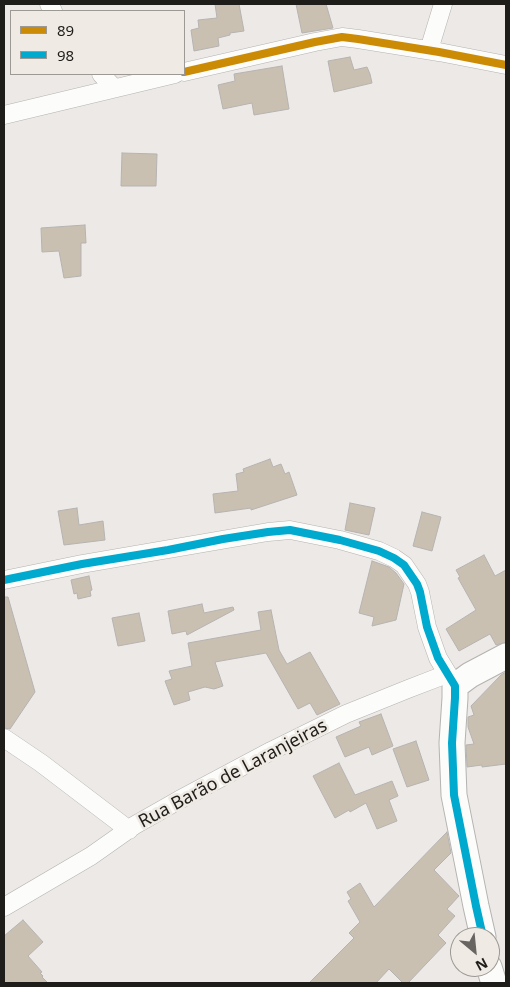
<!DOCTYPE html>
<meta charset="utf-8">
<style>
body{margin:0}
#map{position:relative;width:510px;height:987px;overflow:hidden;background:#ece9e6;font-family:"Noto Sans",sans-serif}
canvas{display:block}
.frame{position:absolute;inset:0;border:5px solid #1f1d1a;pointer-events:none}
.legend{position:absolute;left:10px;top:10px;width:175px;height:65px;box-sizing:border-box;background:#efeae3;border:1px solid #9c9893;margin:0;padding:6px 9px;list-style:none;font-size:15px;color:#1f1d1a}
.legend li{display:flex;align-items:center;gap:10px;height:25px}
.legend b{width:25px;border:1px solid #9c9893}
.north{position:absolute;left:450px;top:927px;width:50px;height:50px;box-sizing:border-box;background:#efeae3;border:1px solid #9c9893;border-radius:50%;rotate:152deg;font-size:14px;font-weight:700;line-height:20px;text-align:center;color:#1f1d1a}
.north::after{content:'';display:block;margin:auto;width:18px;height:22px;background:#676461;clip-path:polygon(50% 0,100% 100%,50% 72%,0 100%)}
</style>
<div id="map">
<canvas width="510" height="987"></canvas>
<div class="frame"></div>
<ul class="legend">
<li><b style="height:6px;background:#cc8b05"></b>89</li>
<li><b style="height:6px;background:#00a9ce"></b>98</li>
</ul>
<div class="north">N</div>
</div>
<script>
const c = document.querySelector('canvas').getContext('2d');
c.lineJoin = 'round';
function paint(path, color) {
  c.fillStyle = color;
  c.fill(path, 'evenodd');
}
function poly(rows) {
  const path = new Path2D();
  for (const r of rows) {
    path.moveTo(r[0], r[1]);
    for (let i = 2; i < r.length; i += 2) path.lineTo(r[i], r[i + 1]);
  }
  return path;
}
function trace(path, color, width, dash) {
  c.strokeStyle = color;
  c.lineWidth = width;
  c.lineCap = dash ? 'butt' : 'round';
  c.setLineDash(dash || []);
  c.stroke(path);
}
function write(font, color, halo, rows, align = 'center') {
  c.font = font + ' "Noto Sans",sans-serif';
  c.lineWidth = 5;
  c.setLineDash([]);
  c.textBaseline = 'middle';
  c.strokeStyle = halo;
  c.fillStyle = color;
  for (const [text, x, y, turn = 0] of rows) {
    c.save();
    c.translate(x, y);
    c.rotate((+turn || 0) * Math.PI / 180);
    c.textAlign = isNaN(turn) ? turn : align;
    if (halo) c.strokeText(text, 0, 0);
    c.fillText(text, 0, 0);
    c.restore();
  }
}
const building = poly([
 [215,4,239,4,244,31,230,33,230,35,218,38,219,46,194,51,191,30,199,28,198,20,217,18,215,4],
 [296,4,326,4,333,28,302,33,296,4],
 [350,57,354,70,367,67,370,74,372,83,334,92,328,61,350,57],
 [282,66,289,109,254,115,252,103,223,109,218,85,235,81,234,74,282,66],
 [122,153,157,154,156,186,121,186,122,153],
 [85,225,86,243,81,243,81,276,64,278,59,251,42,252,41,228,85,225],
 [270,459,273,467,281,464,285,474,289,472,297,495,251,510,251,508,215,513,213,494,238,491,236,474,244,472,243,469,270,459],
 [350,503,375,508,369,535,345,530,350,503],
 [77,508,79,525,103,521,105,540,64,545,58,511,77,508],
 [422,512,441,517,432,551,413,546,422,512],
 [484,555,495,576,506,570,506,642,496,645,490,634,459,651,446,629,476,610,458,578,460,577,456,570,484,555],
 [372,561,389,567,396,573,404,584,396,620,372,626,374,617,359,613,372,561],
 [89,576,92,590,90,591,91,596,78,599,77,593,74,594,71,580,89,576],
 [4,597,8,597,35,692,10,729,4,728,4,597],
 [202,604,204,613,233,607,234,610,187,635,186,631,172,634,168,611,202,604],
 [271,610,279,650,287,664,310,652,340,704,317,715,310,703,298,709,266,653,215,662,223,686,214,689,205,687,188,692,190,700,174,705,165,681,172,679,169,671,192,666,188,643,261,630,258,612,271,610],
 [139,613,145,641,118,646,112,618,139,613],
 [506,672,506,764,482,767,482,765,467,767,466,745,474,744,468,727,468,717,474,715,471,706,501,675,506,672],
 [381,714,393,746,372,755,369,747,345,757,336,737,361,726,359,722,381,714],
 [416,741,429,780,407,787,393,749,416,741],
 [339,763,355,795,392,781,398,796,389,800,397,821,377,829,366,803,350,812,349,810,335,818,313,776,339,763],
 [447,832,451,853,434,870,459,896,447,909,455,916,438,935,446,943,408,983,403,983,389,969,376,983,309,983,354,938,349,933,360,922,348,901,351,899,347,892,360,883,374,907,447,832],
 [23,920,43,942,28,956,42,972,40,973,43,976,42,977,48,983,4,983,4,936,23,920]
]);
const street = poly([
 [49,4,53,11],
 [429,50,443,4],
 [184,72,315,42,342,37,358,39,439,52,506,65],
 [101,74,114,88],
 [4,115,175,74],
 [4,580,82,564,268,532,290,530,340,540,379,551,394,558,404,565,417,584,420,592,427,627,438,658,455,686],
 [4,738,41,763,129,830],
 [4,907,91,856,135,825,179,800,271,751,346,714,408,689,447,674]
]);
const secondary = poly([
 [483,937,476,906,454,795,452,743,455,698,455,686,470,675,506,656],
 [489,967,494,983]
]);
const bus1 = poly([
 [184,72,315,42,342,37,358,39,439,52,506,65]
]);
const bus2 = poly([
 [4,580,82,564,168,550,223,539,268,532,290,530,340,540,379,551,394,558,404,565,417,584,420,592,427,627,438,658,455,686,455,698,452,743,454,795,476,906,483,937]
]);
const streetNames = [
 ["Rua Barão de Laranjeiras",233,774,-28]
];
paint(building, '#c9c0b2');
trace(building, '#b5b3b1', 1);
trace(street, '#b5b3b1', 19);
trace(secondary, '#b5b3b1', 27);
trace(street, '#fcfcfb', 18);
trace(secondary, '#fcfcfb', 25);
trace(bus1, '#cc8b05', 8);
trace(bus2, '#00a9ce', 8);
write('18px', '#1f1d1a', '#efeae3', streetNames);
</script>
